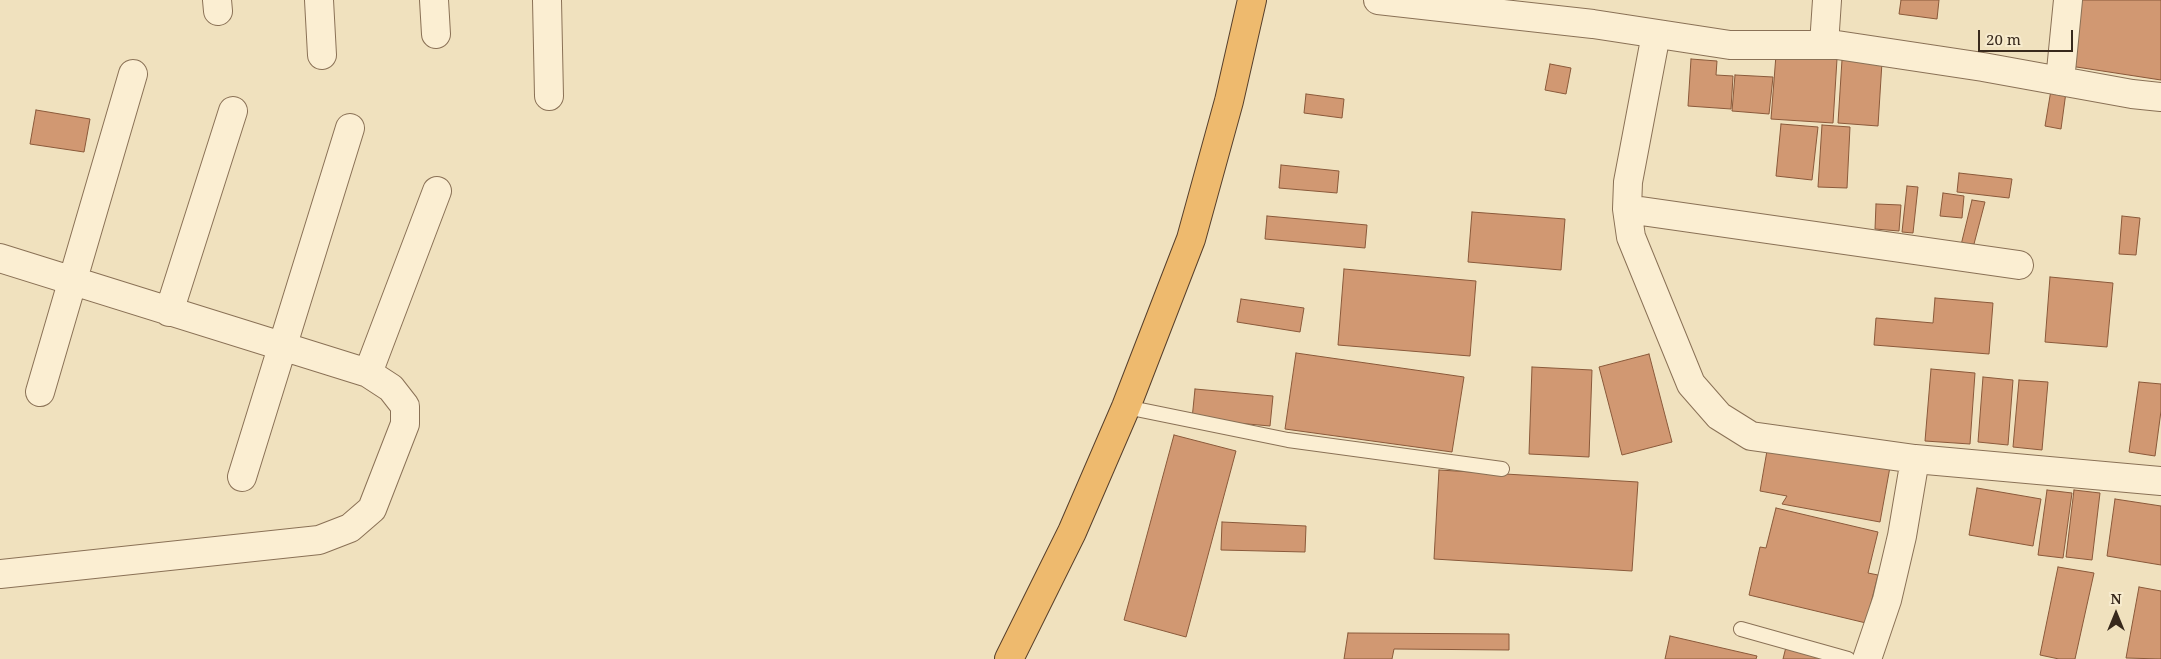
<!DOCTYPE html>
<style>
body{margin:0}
#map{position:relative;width:2161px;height:659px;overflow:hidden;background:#f0e1be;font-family:"Noto Serif",serif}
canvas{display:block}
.north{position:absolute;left:2091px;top:589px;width:50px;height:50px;-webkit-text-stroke:4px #f7ebce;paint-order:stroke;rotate:0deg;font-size:14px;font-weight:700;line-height:20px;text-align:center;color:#38291c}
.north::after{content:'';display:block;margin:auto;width:18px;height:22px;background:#38291c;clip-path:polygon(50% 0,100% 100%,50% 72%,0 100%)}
.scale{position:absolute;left:1978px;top:30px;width:95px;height:22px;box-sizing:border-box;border:2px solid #38291c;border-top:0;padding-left:6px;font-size:15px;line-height:18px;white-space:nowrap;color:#38291c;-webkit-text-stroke:4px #f7ebce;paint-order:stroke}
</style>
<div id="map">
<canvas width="2161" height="659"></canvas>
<div class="north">N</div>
<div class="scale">20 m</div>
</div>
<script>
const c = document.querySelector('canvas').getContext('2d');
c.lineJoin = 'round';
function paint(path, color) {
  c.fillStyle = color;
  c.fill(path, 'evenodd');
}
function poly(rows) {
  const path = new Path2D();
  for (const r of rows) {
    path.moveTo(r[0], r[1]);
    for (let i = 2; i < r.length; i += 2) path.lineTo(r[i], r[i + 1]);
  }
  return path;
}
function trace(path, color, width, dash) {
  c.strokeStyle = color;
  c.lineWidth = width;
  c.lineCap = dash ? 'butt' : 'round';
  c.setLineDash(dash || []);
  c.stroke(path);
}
const building = poly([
 [1901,0,1939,0,1937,19,1899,14,1901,0],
 [2081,0,2161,0,2161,80,2070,66,2081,0],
 [1776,55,1837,59,1833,123,1771,119,1776,55],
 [1691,59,1717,61,1716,75,1733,76,1731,109,1688,106,1691,59],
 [1842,60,1882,62,1878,126,1838,123,1842,60],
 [1550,64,1571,68,1566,94,1545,90,1550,64],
 [1735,75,1773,77,1769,114,1732,111,1735,75],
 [2051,90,2066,92,2061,129,2045,126,2051,90],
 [1306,94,1344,99,1342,118,1304,113,1306,94],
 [36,110,90,119,84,152,30,144,36,110],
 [1781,124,1818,127,1812,180,1776,176,1781,124],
 [1822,125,1850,127,1847,188,1818,187,1822,125],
 [1281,165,1339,171,1337,193,1279,188,1281,165],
 [1959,173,2012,179,2009,198,1957,192,1959,173],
 [1907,186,1918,187,1913,233,1902,232,1907,186],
 [1943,193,1964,196,1962,218,1940,216,1943,193],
 [1972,200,1985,202,1974,244,1961,245,1972,200],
 [1876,204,1901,205,1899,231,1875,229,1876,204],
 [1472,212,1565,219,1561,270,1468,262,1472,212],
 [1267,216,1367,225,1365,248,1265,239,1267,216],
 [2122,216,2140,218,2136,255,2119,254,2122,216],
 [1344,269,1476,281,1470,356,1338,345,1344,269],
 [2050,277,2113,283,2107,347,2045,342,2050,277],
 [1935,298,1993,303,1989,354,1874,345,1876,318,1933,323,1935,298],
 [1241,299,1304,308,1300,332,1237,322,1241,299],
 [1296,353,1464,377,1452,452,1285,429,1296,353],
 [1649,354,1672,442,1622,455,1599,367,1649,354],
 [1532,367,1592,370,1589,457,1529,454,1532,367],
 [1931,369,1975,373,1970,444,1925,441,1931,369],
 [1983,377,2013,380,2008,445,1978,442,1983,377],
 [2019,380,2048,382,2042,450,2013,447,2019,380],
 [2139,382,2161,384,2161,411,2155,456,2129,452,2139,382],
 [1195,389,1273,396,1270,426,1192,419,1195,389],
 [1174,435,1236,451,1186,637,1124,620,1174,435],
 [1768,445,1890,467,1880,522,1782,504,1787,496,1760,491,1768,445],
 [1439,470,1638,482,1632,571,1434,559,1439,470],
 [1977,488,2041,499,2033,546,1969,535,1977,488],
 [2047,490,2072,493,2063,558,2038,555,2047,490],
 [2074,490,2100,493,2092,560,2066,557,2074,490],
 [2115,499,2161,506,2161,565,2107,556,2115,499],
 [1776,508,1878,532,1868,573,1878,575,1866,623,1749,595,1760,547,1766,548,1776,508],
 [1222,522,1306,526,1305,552,1221,550,1222,522],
 [2058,567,2094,573,2075,659,2059,659,2040,655,2058,567],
 [2139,587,2161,591,2161,659,2126,658,2139,587],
 [1348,633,1509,634,1509,650,1394,649,1392,659,1344,659,1348,633],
 [1670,636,1757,656,1756,659,1665,659,1670,636],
 [1786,647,1828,659,1783,659,1786,647]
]);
const service = poly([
 [1126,407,1288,440,1502,469],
 [1741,629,1848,659]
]);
const minor = poly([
 [217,0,218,11],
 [319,0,322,55],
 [434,0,436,34],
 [547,0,549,96],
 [1378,0,1593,24,1730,45,1837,45,1983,67,2132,94,2161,97],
 [1656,34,1628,182,1627,209,1631,237,1691,384,1719,416,1751,436,1915,459,2161,481],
 [1824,45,1827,0],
 [2060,81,2068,0],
 [1627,209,2019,265],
 [0,258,368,373,391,388,405,406,405,424,372,509,350,528,319,540,0,574],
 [169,312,233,111],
 [368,373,437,191],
 [40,392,133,74],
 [242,477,350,128],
 [1867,659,1887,600,1902,536,1915,459]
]);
const trunk = poly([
 [1009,659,1072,532,1126,407,1191,239,1229,101,1252,0]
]);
paint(building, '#d19872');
trace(building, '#8a593a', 1);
trace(service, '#8a7156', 16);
trace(minor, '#8a7156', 30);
trace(trunk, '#573f2b', 30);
trace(service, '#fbeed2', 14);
trace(minor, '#fbeed2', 28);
trace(trunk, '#eeba6e', 28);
</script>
